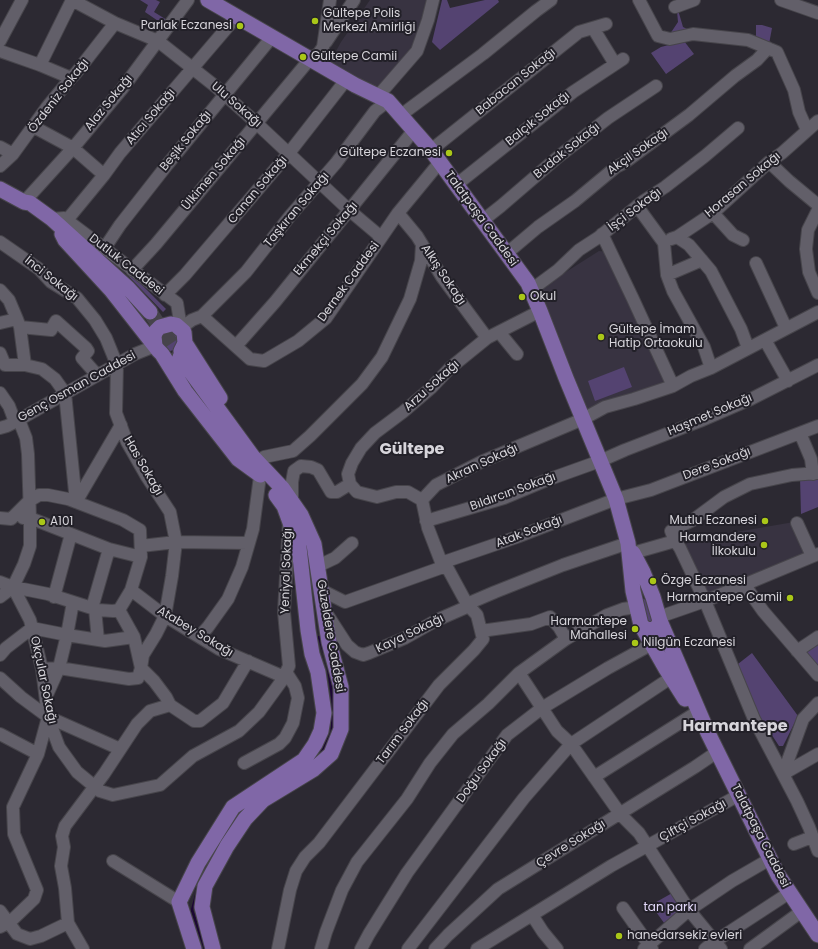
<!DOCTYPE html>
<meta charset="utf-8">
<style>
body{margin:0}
canvas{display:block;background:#2c2932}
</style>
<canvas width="818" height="949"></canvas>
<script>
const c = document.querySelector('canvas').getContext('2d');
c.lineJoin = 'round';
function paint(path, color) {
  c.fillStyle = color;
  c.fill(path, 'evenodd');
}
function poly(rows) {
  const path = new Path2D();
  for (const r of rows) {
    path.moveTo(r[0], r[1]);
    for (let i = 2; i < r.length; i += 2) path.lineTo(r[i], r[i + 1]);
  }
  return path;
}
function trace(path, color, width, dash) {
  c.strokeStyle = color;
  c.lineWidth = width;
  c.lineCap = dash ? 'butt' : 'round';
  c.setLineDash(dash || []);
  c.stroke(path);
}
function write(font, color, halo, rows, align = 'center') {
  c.font = font + ' Poppins,sans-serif';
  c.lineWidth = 4;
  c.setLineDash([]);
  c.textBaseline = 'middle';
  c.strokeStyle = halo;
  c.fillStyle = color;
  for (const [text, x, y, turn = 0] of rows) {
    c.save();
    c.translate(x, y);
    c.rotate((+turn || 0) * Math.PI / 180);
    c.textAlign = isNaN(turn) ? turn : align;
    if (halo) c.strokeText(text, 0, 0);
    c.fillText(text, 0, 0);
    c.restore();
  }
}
const built = poly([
 [370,0,428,0,415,49,379,91,331,65,335,53,341,42],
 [599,251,607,252,668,384,585,414,536,291],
 [794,522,808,555,706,597,681,545,719,535]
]);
const green = poly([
 [140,0,156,0,160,2,154,12,167,20,164,25,145,12,148,5],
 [442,0,447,0,450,8,485,0,498,0,499,2,440,50,432,42],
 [678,10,683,27,687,29,675,34,670,34,678,22,677,11],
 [756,25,762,25,772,28,769,44,756,39],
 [684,41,694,54,666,74,651,53,661,47],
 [112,259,139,282,166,309,163,312],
 [167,328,181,337,174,350,170,351,163,349,159,335],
 [624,367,632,387,595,401,588,381],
 [800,477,818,480,818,507,801,514],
 [643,599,648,600,652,620,650,622,648,622,641,601],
 [818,634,818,671,800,648],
 [752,653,798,716,783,746,779,746,757,712,738,664],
 [674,892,686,910,667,927,651,905]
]);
const stream = poly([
 [319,637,324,652],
 [320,756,332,732,333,703,328,666],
 [209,863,216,848,228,832],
 [198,888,192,910,205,949]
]);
const majorTunnel = poly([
 [150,312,180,357]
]);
const minor = poly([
 [639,0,658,36,670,39,693,34,748,40,777,52,794,90,799,112,807,130],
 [781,0,818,13],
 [675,7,694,0],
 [593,28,615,64],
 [0,41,22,0],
 [326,42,354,0],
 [0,51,40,65,71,78],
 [40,65,72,0,115,23,158,41,215,86,252,119,349,210,381,237],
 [378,96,417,51,428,20,433,0],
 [401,115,483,54,536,11,551,0],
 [34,127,73,148,104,175],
 [0,147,13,154],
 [431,150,579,32,606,24],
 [769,162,789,181,818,205],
 [0,166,13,154,47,107,71,78,76,73,115,23],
 [456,185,573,92,623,59],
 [24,202,73,148,122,89,188,0],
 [637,206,664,243,667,275,673,291,704,347,711,368],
 [818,210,808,230,806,249,809,272,818,293],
 [398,213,417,236,442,277,487,338],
 [713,213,733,235,743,240],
 [52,219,64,218,177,303,181,328,192,320,202,316,250,359,264,361,298,341,326,318,398,213,440,162],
 [67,220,104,175,120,153,237,16],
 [482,221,501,206,558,157,608,118,656,86],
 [602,234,633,299,673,386],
 [677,237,713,213,769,162,782,153,818,121],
 [671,239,677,237,689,245,711,271,741,329,748,348],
 [0,242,39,269,51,282,77,298,95,320,106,338,117,365,116,413,127,442,147,477,170,512,176,542,172,576,165,616,156,634,143,655,141,668,138,678,129,679,59,668,42,669],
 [104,249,120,225,167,165,272,37],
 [506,254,538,227,575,201,616,167,624,163,689,115,735,76,757,60,768,48],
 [756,263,786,328],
 [132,270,156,244,310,59,319,53,323,47,330,0],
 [667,275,702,260],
 [0,290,9,300,17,319],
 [531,290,558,270,579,250,599,237,645,200,665,187,705,156,738,128],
 [165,295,185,275,289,153,346,80],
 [202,316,246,272,290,216,336,163,375,111,388,101],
 [0,323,17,319,20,327,25,365],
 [20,327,51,330,56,321,86,348,88,351,82,358,97,375],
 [499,332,517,354],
 [765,340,788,381],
 [236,346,275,302,414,130],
 [0,353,5,365,25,365,42,369,55,379,65,393,76,502],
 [0,393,9,406,15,422],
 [0,428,7,426,15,422,135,354,155,346],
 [800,433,811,459,813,474],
 [264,457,293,451,310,436,362,384,382,357,410,299,421,261,422,244],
 [422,500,436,485,481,462,583,419,605,407,634,399,673,386,691,376,711,368,818,312],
 [422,500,408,492,396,492,377,497,357,492,350,484,348,474,352,463,361,448,375,433,403,412,431,388,450,368,487,338,540,311],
 [292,501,292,482,294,471,301,466,311,467,318,470,331,492,337,492,350,484],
 [76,502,121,425],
 [0,518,11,519,29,501,39,495,48,495,68,499,123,520,140,530,141,557,131,590,119,610,113,611,98,610,48,594,13,587,0,582],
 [23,518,30,518,109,549,141,557],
 [426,521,504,498,547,480,600,461,625,450,700,421,751,399,818,365],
 [797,523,812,556],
 [675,541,671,531,693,520,724,497,750,484,792,475,818,473],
 [141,546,176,542,248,543],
 [633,553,675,541,680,548,705,601,818,554],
 [441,563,517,537,616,499,651,490,818,426],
 [318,566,335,558,352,543],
 [744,584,763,611,818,675],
 [13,587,30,620,32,628,42,669,48,717,59,747,77,772,100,791,113,795,160,785,193,756,239,731,259,712,283,679,289,666,284,612,289,522],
 [131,590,165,616,219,649,284,677],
 [321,590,345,602,443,567],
 [0,597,13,587,24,564,30,546,30,518,28,454,26,438,19,420],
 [54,597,71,534],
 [467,604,495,592,563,565,628,543],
 [92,608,109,549],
 [95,609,98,640],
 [119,610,134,637,141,668,154,681,166,697,170,705,194,721,200,721,223,703,248,661],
 [325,611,347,645,355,652,363,655,369,653,405,638,437,620,469,606],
 [659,617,705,601,754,719,797,801,809,827,818,851],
 [481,631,531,624,550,617,559,627,566,639,607,615,623,609,637,607],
 [200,636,208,627,228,599,242,567,253,529,260,476],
 [566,639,519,673,521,676,557,731,571,744,621,815,639,833,689,910,721,949],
 [797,651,818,637],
 [0,655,6,648,32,628,67,635,105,641,134,637],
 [0,678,21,697,48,717,120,749],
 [46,697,59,668,67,635,73,602],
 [0,734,38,754],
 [244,763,279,744,285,738,293,723,298,698,295,686,286,672],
 [783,774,803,719,818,703],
 [783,774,818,754],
 [594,777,694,714],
 [794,844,812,837],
 [113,861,179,902],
 [623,908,652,949],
 [0,911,17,934,30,939,41,936,68,923],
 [532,915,543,932,557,949],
 [0,927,10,922,34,899,37,890,14,834,13,807,38,754,48,717],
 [83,949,68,923,65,888,61,866,64,847,62,836,65,826,104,774,137,724,150,711,170,705],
 [278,949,290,890,296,871,305,857,319,843,439,685,474,650,483,639,477,615,467,604,448,569,443,567,428,528,422,500],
 [321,949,326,932,342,890,357,862,407,799,430,763,453,734,488,704,519,673],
 [361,949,369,934,407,873,507,735,542,708,608,668,652,644],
 [408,949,524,798,571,744,672,677],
 [435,949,448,935,498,889,695,767,717,752],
 [477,949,611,866,739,795],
 [644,949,689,910,732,881,770,859],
 [705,949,714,942,789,893],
 [750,949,802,911]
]);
const major = poly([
 [208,0,355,85,388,101,431,150,528,283,540,311,566,378,616,499,628,543,633,591,641,625,646,629,652,630,657,627,660,621],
 [0,189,24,202,30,203,52,219,128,288,150,312],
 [62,234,65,240,111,290,158,350,162,354,185,391,238,459,260,475],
 [185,343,220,398],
 [155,346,154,336,156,331,160,327,171,324,176,325,184,332,185,343,181,351],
 [180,357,253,457,283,489,301,515,314,544,329,642,341,687,341,729,331,754,314,769,263,800,245,819,227,846,205,886,202,907,213,949],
 [633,553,643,572,653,597,660,621,708,733,778,875,818,935],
 [641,625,666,669,685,699],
 [194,949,179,902,198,863,233,807,304,760,315,744,321,731,324,713,318,672,312,654,308,630,299,547,284,506,276,495]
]);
const markers = [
 [315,21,4,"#aac718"],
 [240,26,4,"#aac718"],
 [303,57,4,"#aac718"],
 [449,153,4,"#aac718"],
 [522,297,4,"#aac718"],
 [601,337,4,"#aac718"],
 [765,521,4,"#aac718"],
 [42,522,4,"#aac718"],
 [764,545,4,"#aac718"],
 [653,581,4,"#aac718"],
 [790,598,4,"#aac718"],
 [635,629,4,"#aac718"],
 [635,643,4,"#aac718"],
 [619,936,4,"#aac718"]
];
const poiNames = [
 ["Gültepe Polis",323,14],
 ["Merkezi Amirliği",323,28],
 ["Parlak Eczanesi",232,26,"right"],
 ["Gültepe Camii",311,57],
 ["Gültepe Eczanesi",441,153,"right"],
 ["Okul",530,297],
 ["Gültepe İmam",609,330],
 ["Hatip Ortaokulu",609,344],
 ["Mutlu Eczanesi",757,521,"right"],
 ["A101",50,522],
 ["Harmandere",756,538,"right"],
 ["İlkokulu",756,552,"right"],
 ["Özge Eczanesi",661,581],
 ["Harmantepe Camii",782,598,"right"],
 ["Harmantepe",627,622,"right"],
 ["Mahallesi",627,636,"right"],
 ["Nilgün Eczanesi",643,643],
 ["hanedarsekiz evleri",627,936]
];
const streetNames = [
 ["Babacan Sokağı",516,82,-39],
 ["Özdeniz Sokağı",59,96,-52],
 ["Alaz Sokağı",109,103,-51],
 ["Ulu Sokağı",236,105,41],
 ["Atıcı Sokağı",151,117,-50],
 ["Balçık Sokağı",538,119,-39],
 ["Beşik Sokağı",186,141,-51],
 ["Budak Sokağı",567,151,-39],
 ["Akçil Sokağı",638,152,-35],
 ["Ülkimen Sokağı",214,174,-50],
 ["Horasan Sokağı",743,185,-40],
 ["Canan Sokağı",258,190,-50],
 ["Taşkıran Sokağı",297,210,-50],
 ["İşçi Sokağı",635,210,-37],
 ["Talatpaşa Caddesi",481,219,54],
 ["Ekmekçi Sokağı",326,239,-50],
 ["Dutluk Caddesi",126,265,38],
 ["Alkış Sokağı",443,275,56],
 ["İnci Sokağı",51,279,38],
 ["Dernek Caddesi",349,282,-54],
 ["Arzu Sokağı",432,386,-42],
 ["Genç Osman Caddesi",77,387,-29],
 ["Haşmet Sokağı",710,415,-23],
 ["Akran Sokağı",482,464,-25],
 ["Dere Sokağı",717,464,-21],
 ["Has Sokağı",143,466,60],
 ["Bıldırcın Sokağı",513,492,-20],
 ["Atak Sokağı",529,532,-21],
 ["Yeniyol Sokağı",287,571,-88],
 ["Atabey Sokağı",195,632,31],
 ["Kaya Sokağı",410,634,-26],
 ["Güzeldere Caddesi",330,636,80],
 ["Okçular Sokağı",43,680,78],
 ["Tarım Sokağı",403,732,-53],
 ["Doğu Sokağı",482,771,-54],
 ["Çiftçi Sokağı",693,821,-29],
 ["Talatpaşa Caddesi",760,836,63],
 ["Çevre Sokağı",571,844,-32]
];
const parkNames = [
 ["tan parkı",670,908]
];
const districtNames = [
 ["Gültepe",412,450],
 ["Harmantepe",735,727]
];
paint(built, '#383341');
paint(green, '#544371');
trace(stream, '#1c0733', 2.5);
trace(majorTunnel, '#46434b', 15, [15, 8]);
trace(minor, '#47454b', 14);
trace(major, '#47454b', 17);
trace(minor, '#625f69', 12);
trace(major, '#8067a7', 15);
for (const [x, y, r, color] of markers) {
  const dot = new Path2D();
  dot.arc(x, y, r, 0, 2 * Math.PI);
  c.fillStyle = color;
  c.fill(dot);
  trace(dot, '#222028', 1.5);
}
write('12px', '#d7d5db', '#222028', poiNames, 'left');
write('12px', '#d7d5db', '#222028', streetNames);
write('12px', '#e3d9f9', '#222028', parkNames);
write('bold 16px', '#d7d5db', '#222028', districtNames);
</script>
